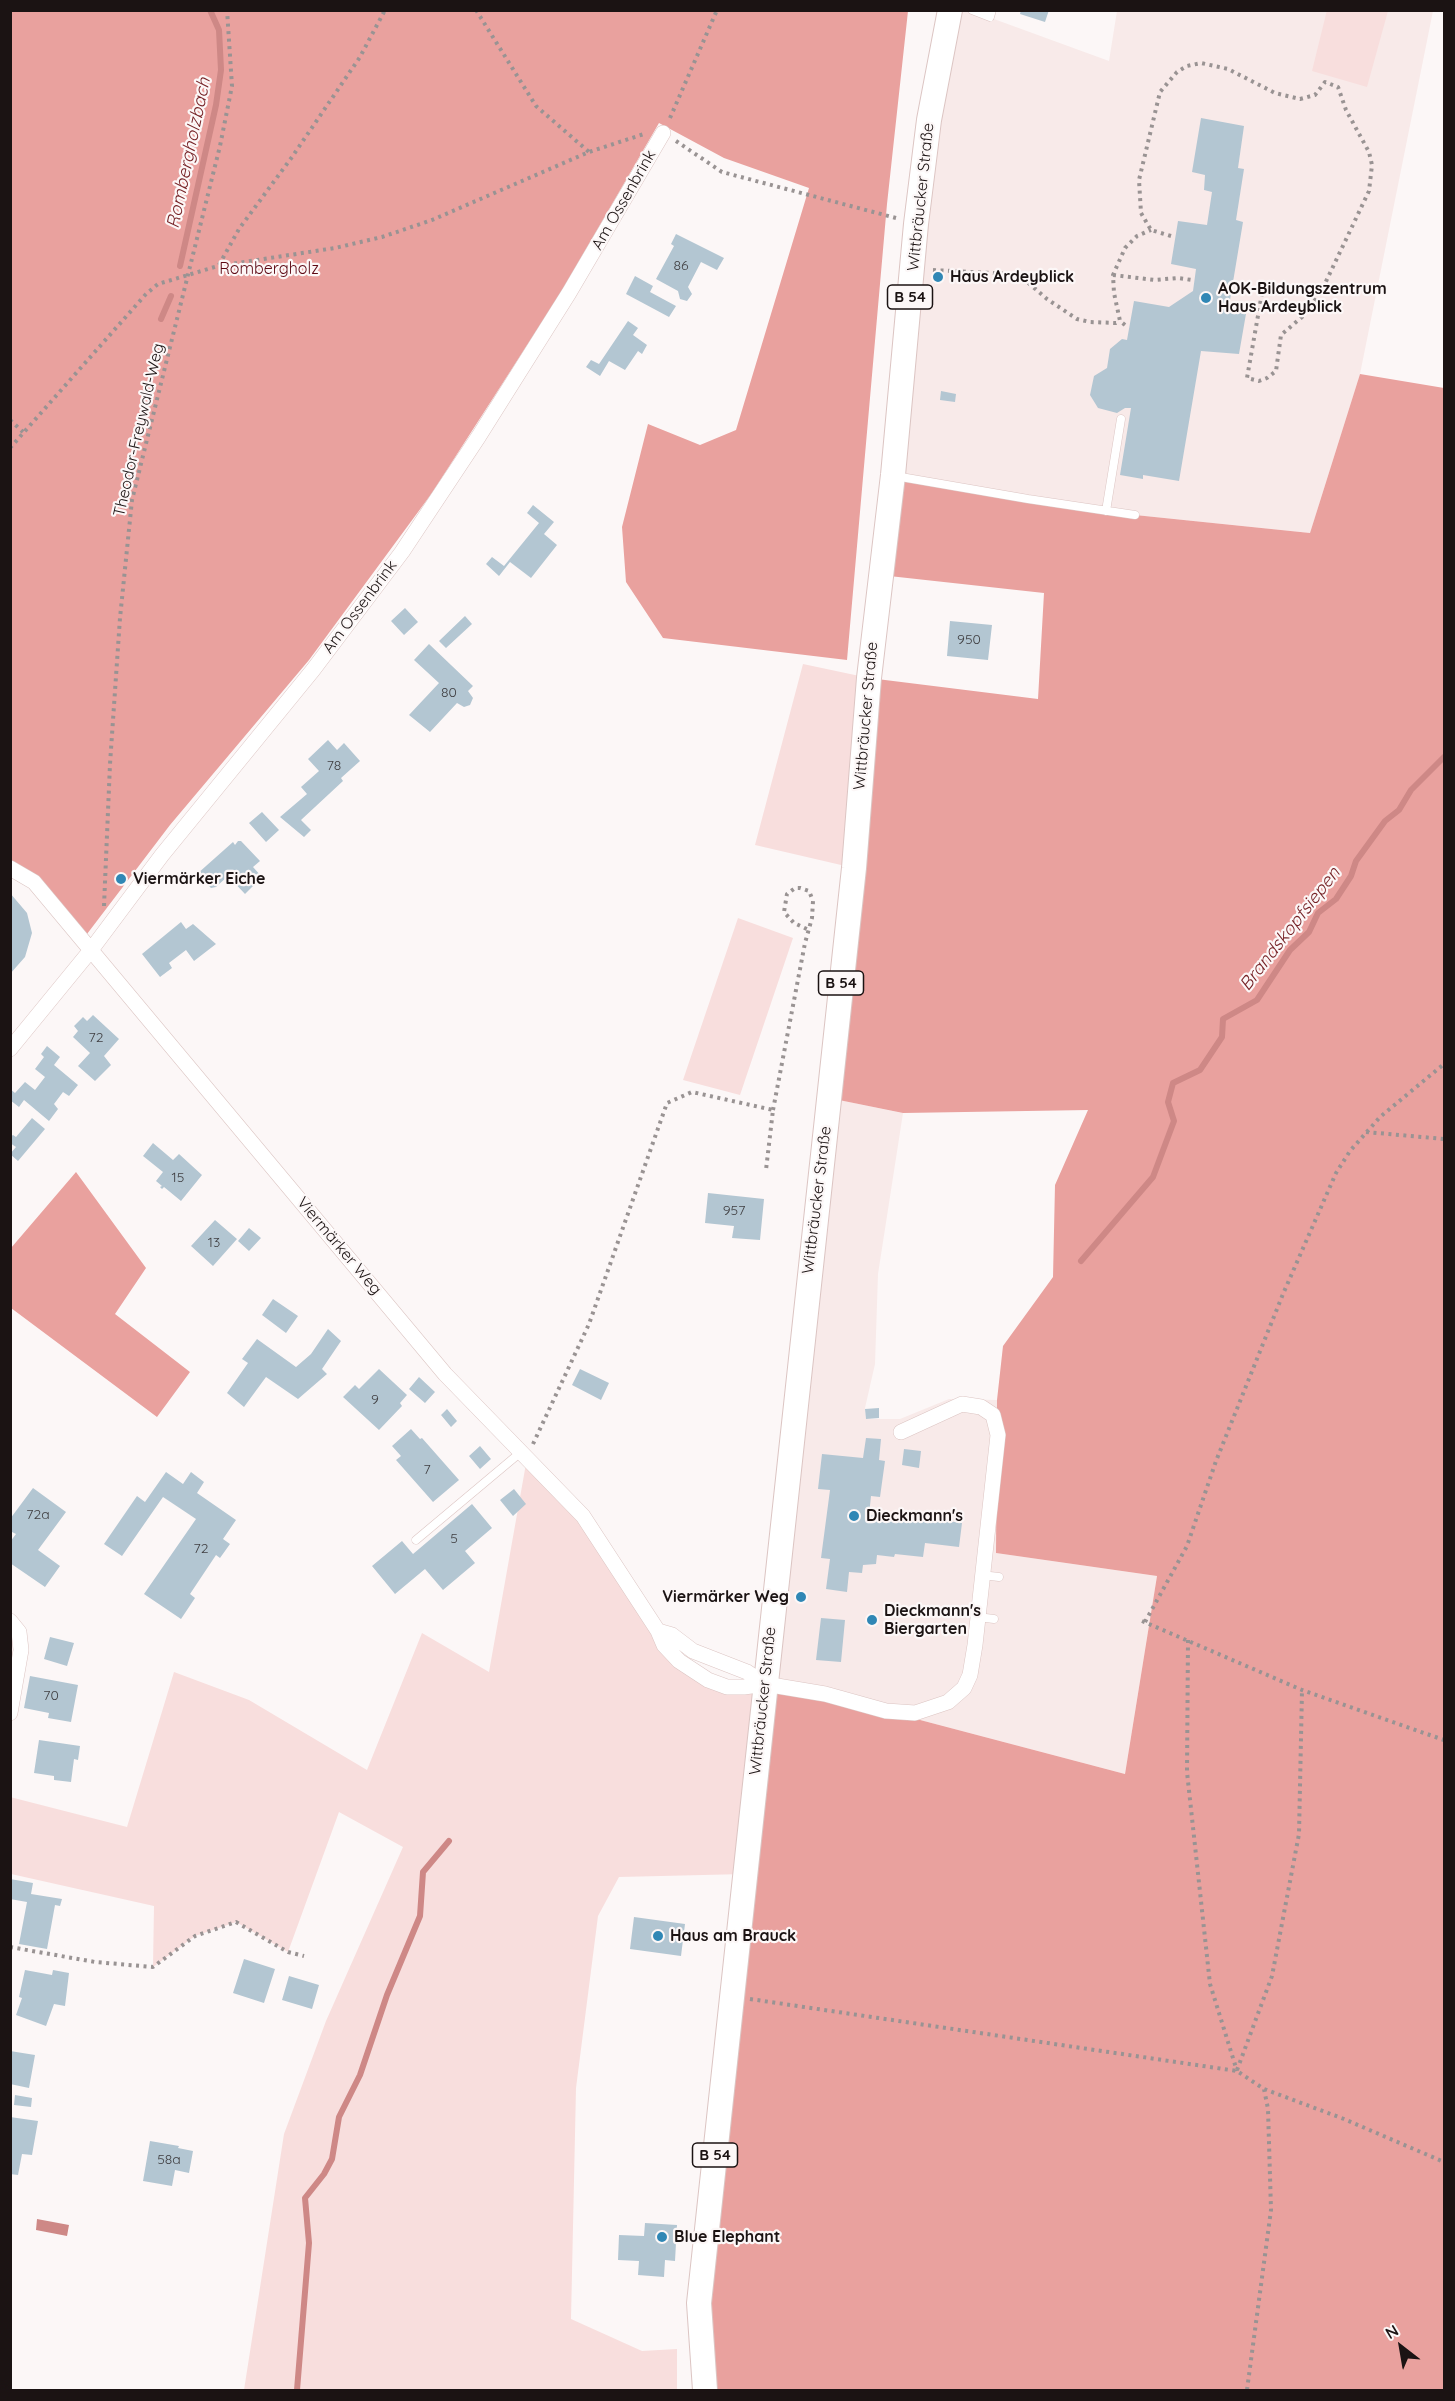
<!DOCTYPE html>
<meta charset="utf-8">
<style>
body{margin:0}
#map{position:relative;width:1455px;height:2401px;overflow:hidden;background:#fcf7f7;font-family:Quicksand,sans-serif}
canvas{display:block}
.frame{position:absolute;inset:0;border:12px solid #1b1313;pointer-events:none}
.north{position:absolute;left:1371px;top:2317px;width:60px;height:60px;-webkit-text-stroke:4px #fcf7f7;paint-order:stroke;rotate:329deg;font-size:16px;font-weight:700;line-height:24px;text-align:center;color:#1b1313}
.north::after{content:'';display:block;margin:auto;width:21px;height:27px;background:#1b1313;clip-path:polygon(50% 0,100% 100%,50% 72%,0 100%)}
</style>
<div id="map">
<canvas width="1455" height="2401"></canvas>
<div class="frame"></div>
<div class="north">N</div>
</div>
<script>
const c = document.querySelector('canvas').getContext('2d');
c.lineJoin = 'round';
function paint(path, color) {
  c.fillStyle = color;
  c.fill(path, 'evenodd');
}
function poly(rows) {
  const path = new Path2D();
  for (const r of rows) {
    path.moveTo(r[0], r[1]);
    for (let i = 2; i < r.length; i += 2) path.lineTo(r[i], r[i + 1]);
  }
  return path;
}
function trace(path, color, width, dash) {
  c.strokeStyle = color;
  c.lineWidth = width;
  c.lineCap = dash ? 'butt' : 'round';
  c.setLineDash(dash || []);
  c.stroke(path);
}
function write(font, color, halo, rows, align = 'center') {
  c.font = font + ' Quicksand,sans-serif';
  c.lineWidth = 4.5;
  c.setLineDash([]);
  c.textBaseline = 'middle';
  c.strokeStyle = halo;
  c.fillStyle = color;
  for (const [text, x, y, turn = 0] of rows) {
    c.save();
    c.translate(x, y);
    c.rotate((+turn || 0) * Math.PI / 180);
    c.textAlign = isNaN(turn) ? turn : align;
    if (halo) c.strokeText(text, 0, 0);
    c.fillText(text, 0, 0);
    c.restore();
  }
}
const built = poly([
 [950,11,972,11,1109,61,1117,11,1433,11,1360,374,1310,533,1135,515,893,475],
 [829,1098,903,1113,878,1274,875,1364,865,1408,866,1419,900,1419,949,1399,997,1400,996,1553,1157,1576,1125,1774,886,1711,765,1684]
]);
const green = poly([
 [1327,10,1388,11,1367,87,1312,71],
 [803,664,869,678,854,868,755,845],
 [738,918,793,938,740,1095,683,1080],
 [527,1458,583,1516,658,1631,708,1680,765,1684,745,1874,619,1877,598,1916,576,2088,571,2319,642,2351,677,2349,677,2390,244,2390,284,2134,326,2021,403,1847,339,1812,288,1952,236,1922,195,1936,153,1967,154,1906,11,1874,10,1797,127,1827,174,1672,249,1700,367,1770,422,1633,489,1672]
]);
const forest = poly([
 [10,11,908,11,887,204,847,660,663,638,626,582,622,527,648,424,700,445,736,430,809,188,724,158,659,123,560,294,432,493,309,660,170,825,87,934,11,869],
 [1360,374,1444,388,1444,2390,705,2390,699,2303,765,1684,886,1711,1125,1774,1157,1576,996,1553,997,1400,1003,1346,1053,1277,1055,1185,1088,1110,903,1113,829,1098,869,678,1038,699,1044,593,880,575,893,475,1135,515,1310,533],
 [76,1172,146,1268,115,1314,190,1372,157,1417,11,1308,11,1248]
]);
const water = poly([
 [37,2219,69,2225,67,2236,36,2230]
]);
const stream = poly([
 [180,266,216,105,221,70,219,30,210,10],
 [161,319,171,296],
 [1081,1261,1153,1177,1174,1121,1168,1102,1173,1083,1200,1070,1222,1037,1223,1019,1257,1000,1290,950,1309,932,1318,913,1336,899,1351,876,1356,861,1385,821,1399,810,1411,790,1444,757],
 [297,2390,309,2243,305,2198,324,2174,332,2159,339,2117,360,2075,387,1995,420,1916,423,1872,449,1841]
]);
const building = poly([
 [1021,10,1049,10,1045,22,1020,14],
 [1201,118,1244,126,1238,168,1244,169,1236,220,1243,222,1229,306,1247,308,1239,354,1201,351,1179,481,1143,475,1143,479,1120,475,1131,408,1125,408,1117,413,1098,408,1090,395,1094,376,1107,368,1110,349,1122,339,1127,340,1134,301,1169,307,1193,291,1196,269,1171,264,1178,221,1207,225,1212,192,1204,190,1205,175,1192,172],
 [676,234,724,258,717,270,701,262,688,287,692,294,687,301,680,299,678,291,656,279,674,246,671,244],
 [635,276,653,286,650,292,676,306,669,317,626,294],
 [628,321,638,328,633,335,647,345,642,354,638,351,625,370,609,361,600,376,586,367,591,360,599,364],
 [941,391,956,394,955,402,940,400],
 [533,505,554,522,544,534,557,545,531,578,510,562,499,576,486,564,492,557,504,566,539,523,527,513],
 [405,608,418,622,404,635,391,621],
 [465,616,472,624,446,648,439,641],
 [950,621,992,625,988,660,947,656],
 [429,644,473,686,468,691,473,698,470,705,464,707,457,703,430,732,409,715,439,683,414,660],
 [328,740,337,750,344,743,360,761,341,778,343,781,301,820,311,830,304,837,280,817,307,794,301,787,319,771,308,759],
 [262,812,279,830,266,842,249,823],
 [238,841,241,841,260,861,253,867,262,877,245,894,228,876,216,887,211,888,197,874,233,842,235,845],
 [10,893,27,913,32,933,25,957,10,974],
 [181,922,186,929,193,924,216,944,194,961,186,950,169,963,172,968,160,977,142,954],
 [93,1015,119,1039,104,1056,111,1065,95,1081,78,1066,90,1053,73,1037,78,1031,74,1026,83,1017,87,1021],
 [47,1046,60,1057,54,1065,78,1085,69,1096,63,1092,54,1104,58,1109,49,1121,24,1100,19,1107,10,1100,10,1089,15,1093,25,1082,35,1090,45,1077,35,1069,44,1057,41,1054],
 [32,1118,45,1129,18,1161,10,1154,16,1147,10,1143,10,1137,13,1135,16,1137],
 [153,1143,173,1160,179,1154,202,1175,181,1201,164,1187,162,1189,160,1187,162,1186,156,1181,163,1172,143,1156],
 [708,1193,764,1199,760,1240,732,1238,734,1226,705,1223],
 [215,1220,237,1239,213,1266,191,1246],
 [249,1228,261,1238,249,1251,238,1241],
 [273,1299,298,1316,286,1333,262,1315],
 [328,1329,341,1341,322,1369,327,1374,298,1399,266,1377,244,1407,227,1393,248,1363,242,1359,257,1339,296,1367,311,1354],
 [379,1369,407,1395,400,1403,402,1406,379,1430,343,1397,355,1385,359,1389],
 [580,1369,609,1383,601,1400,572,1385],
 [419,1377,435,1392,425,1403,409,1389],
 [879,1408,879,1418,866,1419,865,1409],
 [447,1409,457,1421,451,1427,441,1415],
 [411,1429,420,1439,422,1438,459,1480,433,1502,396,1460,401,1456,392,1446],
 [866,1438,881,1439,879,1460,885,1461,880,1497,871,1496,869,1515,898,1518,899,1514,962,1523,959,1547,925,1543,923,1557,895,1554,894,1557,877,1555,876,1564,863,1565,862,1573,849,1572,847,1592,826,1589,830,1559,821,1558,830,1490,818,1489,822,1454,863,1458],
 [480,1446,491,1459,480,1469,469,1456],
 [904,1449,921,1451,919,1468,902,1465],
 [166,1472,183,1484,191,1472,204,1482,197,1493,236,1520,223,1539,230,1544,220,1558,216,1555,190,1594,195,1598,181,1619,144,1594,196,1519,163,1497,122,1556,104,1544,137,1496,145,1502],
 [33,1488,66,1512,38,1550,60,1566,45,1587,10,1563,10,1542,16,1534,10,1531,10,1519],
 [514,1489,526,1504,513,1516,500,1500],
 [472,1504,492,1528,465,1551,475,1563,443,1590,425,1569,395,1594,372,1566,402,1541,413,1554],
 [821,1618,845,1620,841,1662,816,1660],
 [50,1637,74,1643,67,1666,44,1659],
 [30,1676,78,1685,71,1722,48,1718,49,1713,24,1708],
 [39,1740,80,1746,78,1760,74,1759,71,1782,54,1780,54,1776,34,1773],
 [10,1879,33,1883,31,1894,62,1899,60,1906,55,1905,47,1949,19,1944,27,1902,10,1899],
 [634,1917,685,1924,681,1956,630,1949],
 [244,1959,275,1969,264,2003,233,1993],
 [25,1970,52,1975,53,1970,69,1973,65,2006,54,2004,46,2026,16,2015,22,1998,19,1997],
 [289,1976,319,1985,312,2009,282,2000],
 [10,2051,35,2055,29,2088,10,2084],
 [15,2095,32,2098,31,2107,14,2105],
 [10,2117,38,2121,32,2155,22,2154,18,2175,10,2174],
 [150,2141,179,2146,178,2148,193,2151,189,2173,175,2170,172,2186,143,2181],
 [645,2223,677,2225,675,2261,665,2260,664,2277,638,2275,639,2261,618,2260,619,2235,644,2236]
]);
const path = poly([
 [476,10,536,106,589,152],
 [670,118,717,10],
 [676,141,722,172,896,218],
 [1171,236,1151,230,1141,213,1139,180,1160,92,1177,72,1187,66,1201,63,1228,69,1275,93,1300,99,1315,95,1325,82,1338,87,1346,110,1369,152,1372,165,1369,191,1321,292,1302,317,1281,335,1276,371,1267,378,1259,381,1247,378,1262,293],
 [219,265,239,229,292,157,360,57,385,10],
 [933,270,1011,274,1025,280,1047,299,1077,319,1090,322,1116,323,1120,321],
 [1113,275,1155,280,1178,278,1192,280],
 [1125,325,1120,321,1114,293,1113,275,1125,248,1137,236,1151,230],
 [10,420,23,432],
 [10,448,146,294,158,284,218,266,335,248,382,237,432,220,589,152,644,134],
 [104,906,110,764,120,618,132,500,220,146,232,86,227,10],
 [773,1110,805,943,812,918,813,901,809,891,800,888,795,888,787,894,784,912,794,923,809,930],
 [1366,1132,1444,1139],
 [533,1444,589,1324,667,1103,692,1092,773,1110,766,1170],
 [1142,1621,1302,1690,1444,1740],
 [1145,1622,1187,1546,1216,1461,1283,1294,1336,1173,1350,1151,1380,1117,1444,1064],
 [1188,1640,1187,1772,1210,1984,1237,2071],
 [10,1947,95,1962,153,1967,195,1936,236,1922,288,1952,304,1956],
 [750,1999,1237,2071,1264,2089,1344,2119,1444,2162],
 [1237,2070,1272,1976,1299,1834,1302,1690],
 [1247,2390,1271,2210,1268,2109,1264,2089]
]);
const lane = poly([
 [972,10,990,17,992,10],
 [895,476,1028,499,1135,515],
 [1106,511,1121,419],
 [416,1540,521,1452],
 [981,1575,999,1577],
 [977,1617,994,1619]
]);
const street = poly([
 [10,868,34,882,445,1374,583,1516,658,1631,664,1645,679,1661,708,1680,727,1687,744,1687,765,1684,825,1694,886,1711,915,1713,948,1702,964,1688,970,1675,975,1645,998,1435,993,1415,981,1407,962,1404,901,1432],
 [10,1049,91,950,162,855,313,670,402,552,479,436,569,293,663,133],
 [10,1621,19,1632,21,1650,10,1713],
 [658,1631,672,1635,693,1651,747,1672,765,1684]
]);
const primary = poly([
 [705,2390,699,2303,854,868,869,678,893,475,916,224,929,120,950,10]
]);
const markers = [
 [938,277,6,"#3087b5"],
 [1206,298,6,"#3087b5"],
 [121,879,6,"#3087b5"],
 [854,1516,6,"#3087b5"],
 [801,1597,6,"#3087b5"],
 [872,1620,6,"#3087b5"],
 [658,1936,6,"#3087b5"],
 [662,2237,6,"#3087b5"]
];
const numberNames = [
 ["86",681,266],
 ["950",969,640],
 ["80",449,693],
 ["78",334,766],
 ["72",96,1038],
 ["15",178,1178],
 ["957",734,1211],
 ["13",214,1243],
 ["9",375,1400],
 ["7",427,1470],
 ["72a",38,1515],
 ["5",454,1539],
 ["72",201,1549],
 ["70",51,1696],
 ["58a",169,2160]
];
const shields = [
 [910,297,45],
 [841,983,45],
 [715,2155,45]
];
const shieldNames = [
 ["B 54",910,297],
 ["B 54",841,983],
 ["B 54",715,2155]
];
const streetNames = [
 ["Wittbräucker Straße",921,197,-84],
 ["Am Ossenbrink",624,200,-60],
 ["Theodor-Freywald-Weg",139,430,-77],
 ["Am Ossenbrink",360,607,-53],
 ["Wittbräucker Straße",866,716,-85],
 ["Wittbräucker Straße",817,1200,-83],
 ["Viermärker Weg",339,1246,50],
 ["Wittbräucker Straße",763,1701,-84]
];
const parkNames = [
 ["Rombergholz",269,269]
];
const poiNames = [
 ["Haus Ardeyblick",950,277],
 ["AOK-Bildungszentrum",1218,289],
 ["Haus Ardeyblick",1218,307],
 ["Viermärker Eiche",133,879],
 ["Dieckmann's",866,1516],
 ["Viermärker Weg",789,1597,"right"],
 ["Dieckmann's",884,1611],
 ["Biergarten",884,1629],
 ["Haus am Brauck",670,1936],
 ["Blue Elephant",674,2237]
];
const waterNames = [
 ["Rombergholzbach",189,153,-78],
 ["Brandskopfsiepen",1290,929,-52]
];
paint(built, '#f8eae9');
paint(green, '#f8dedd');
paint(forest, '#e9a19e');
paint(water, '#ce8886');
trace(stream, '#ce8886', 6);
paint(building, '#b3c6d2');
trace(lane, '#dcc5c3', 9);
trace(street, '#dcc5c3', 16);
trace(primary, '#dcc5c3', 26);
trace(path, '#999393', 4, [3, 4.5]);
trace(lane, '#fff', 8);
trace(street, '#fff', 15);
trace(primary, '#fff', 24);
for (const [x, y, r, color] of markers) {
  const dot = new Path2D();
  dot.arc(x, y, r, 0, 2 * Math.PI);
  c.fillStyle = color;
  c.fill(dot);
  trace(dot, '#fcf7f7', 2);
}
write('14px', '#414043', null, numberNames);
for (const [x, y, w] of shields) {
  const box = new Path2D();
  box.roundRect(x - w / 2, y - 12, w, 24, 4.5);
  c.fillStyle = '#fcf7f7';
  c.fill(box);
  trace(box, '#1b1313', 1.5);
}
write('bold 15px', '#1b1313', null, shieldNames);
write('16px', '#1b1313', '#fcf7f7', streetNames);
write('16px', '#5d0813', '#fcf7f7', parkNames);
write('bold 16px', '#1b1313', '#fcf7f7', poiNames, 'left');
write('italic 18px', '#762226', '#fcf7f7', waterNames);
</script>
